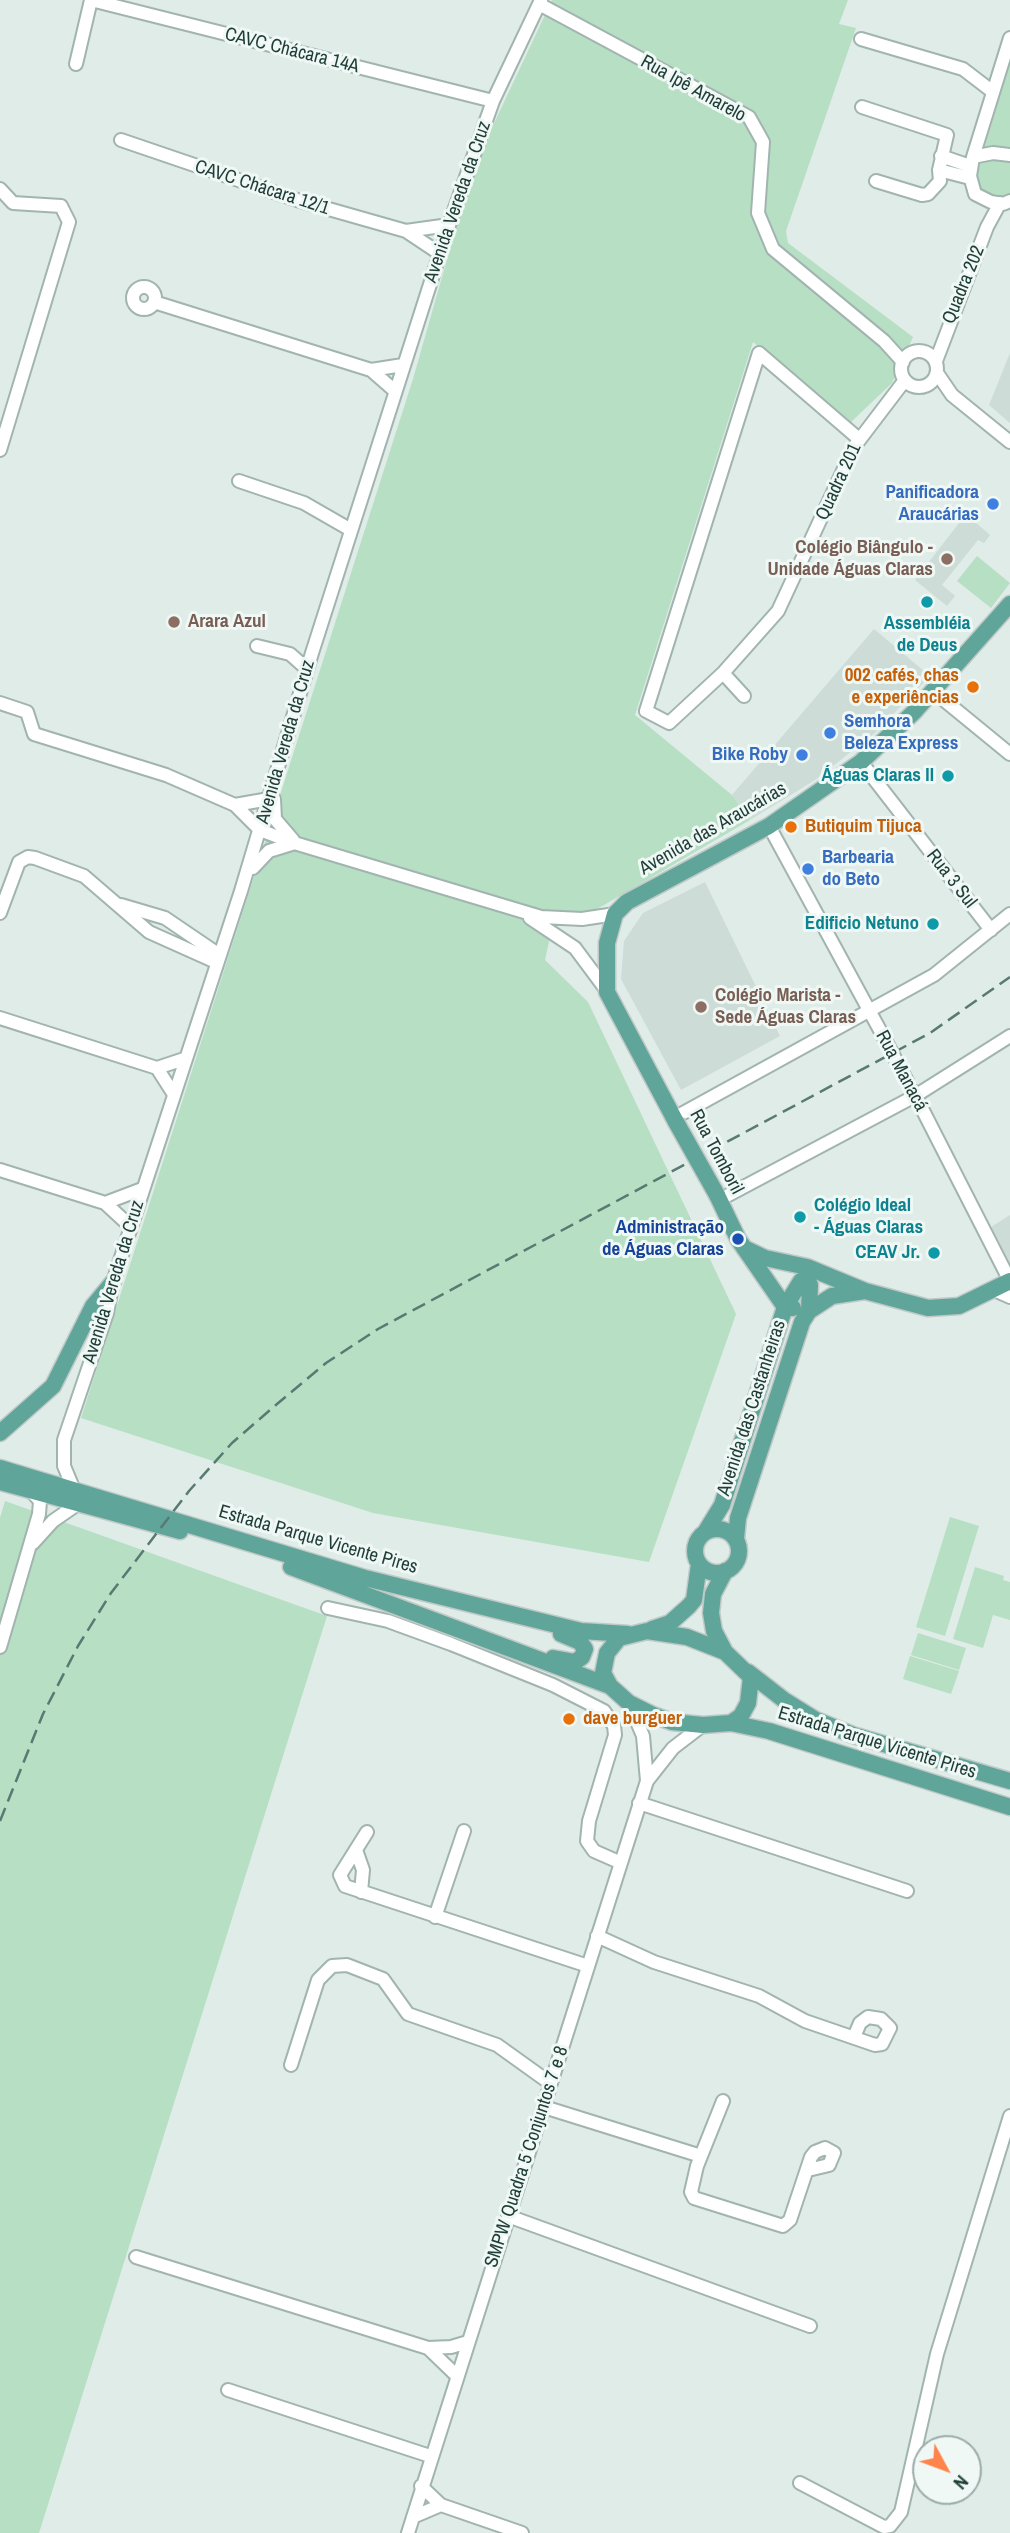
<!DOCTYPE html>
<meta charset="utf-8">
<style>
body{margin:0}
#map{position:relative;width:1010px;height:2533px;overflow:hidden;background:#dfece7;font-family:"Archivo Narrow",sans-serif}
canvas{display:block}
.north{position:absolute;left:912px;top:2435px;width:70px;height:70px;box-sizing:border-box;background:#f0f8f5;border:2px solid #9cada9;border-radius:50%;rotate:131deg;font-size:19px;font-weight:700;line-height:28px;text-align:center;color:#1f3d37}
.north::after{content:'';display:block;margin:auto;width:24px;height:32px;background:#fe844b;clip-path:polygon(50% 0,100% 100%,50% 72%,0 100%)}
</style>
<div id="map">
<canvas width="1010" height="2533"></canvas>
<div class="north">N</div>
</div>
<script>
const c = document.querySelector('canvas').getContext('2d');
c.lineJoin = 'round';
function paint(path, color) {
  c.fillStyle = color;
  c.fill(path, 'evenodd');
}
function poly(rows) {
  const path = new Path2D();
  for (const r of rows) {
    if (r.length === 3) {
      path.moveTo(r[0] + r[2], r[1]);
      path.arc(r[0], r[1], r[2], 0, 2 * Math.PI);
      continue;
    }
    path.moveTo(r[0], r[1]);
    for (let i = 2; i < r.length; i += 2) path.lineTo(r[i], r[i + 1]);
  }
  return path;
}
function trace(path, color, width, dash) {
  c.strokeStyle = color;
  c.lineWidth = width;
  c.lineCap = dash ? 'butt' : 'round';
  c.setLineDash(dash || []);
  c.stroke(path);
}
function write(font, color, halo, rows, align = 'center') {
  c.font = font + ' "Archivo Narrow",sans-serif';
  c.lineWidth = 6;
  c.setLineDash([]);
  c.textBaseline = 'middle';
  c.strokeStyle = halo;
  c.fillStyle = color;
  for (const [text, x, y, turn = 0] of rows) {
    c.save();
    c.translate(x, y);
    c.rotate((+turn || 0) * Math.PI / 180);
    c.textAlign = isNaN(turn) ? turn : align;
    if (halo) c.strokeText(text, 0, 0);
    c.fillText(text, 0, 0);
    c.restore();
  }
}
const built = poly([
 [1010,353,1010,423,989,405],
 [966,514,990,535,984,543,978,540,942,585,955,596,947,606,915,580],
 [874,629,930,676,875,733,815,780,750,820,732,795],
 [705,882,780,1036,681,1090,621,979,624,941,643,913],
 [1010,1215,1010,1264,991,1227]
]);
const green = poly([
 [552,0,848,0,839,24,856,28,786,231,788,243,913,337,892,383,851,422,753,342,635,715,732,795,750,820,592,912,555,914,545,960,588,1002,736,1314,649,1562,373,1513,81,1418,413,379,473,168],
 [1010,63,1010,195,991,197,979,188,977,172],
 [977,556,1010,583,991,608,957,581],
 [5,1501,327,1616,39,2533,0,2533,0,1518],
 [950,1517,979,1526,945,1636,916,1627],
 [975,1567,1004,1576,1003,1580,1010,1582,1010,1620,993,1615,983,1648,953,1639],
 [918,1633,966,1648,959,1670,911,1655],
 [910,1656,959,1671,951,1694,903,1679]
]);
const minor = poly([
 [91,0,493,101],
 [539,4,749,117,763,142,758,213,773,249,884,341,903,362],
 [1010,38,973,157,970,176,975,194,991,202,1003,204,1010,201],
 [861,39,963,69,993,92],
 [76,64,91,0],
 [862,107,947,135,939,170,940,181,928,194,922,195,876,181],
 [121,140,297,200,406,231,439,253],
 [941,156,970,166],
 [973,157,993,153,1010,155],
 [939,170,970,178],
 [0,189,13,203,61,206,69,222,0,450],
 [406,231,449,225],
 [144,298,11],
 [154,302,371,370,395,391],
 [919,369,18],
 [936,361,987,227,1000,203],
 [371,370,403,365],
 [937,373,952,395,1010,442],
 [239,481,304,503,351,530],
 [257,646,290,654,307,669],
 [723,673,669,723,646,711,759,353,859,439],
 [933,691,1010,754],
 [744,696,723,673,778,611,854,447,905,380],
 [0,703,27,712,34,734,166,775,235,805,260,830,291,842,541,917,582,919,615,914],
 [861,762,991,930],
 [274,799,275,819,293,840],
 [235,805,269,799],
 [769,826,882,1034],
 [253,868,269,851,295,843],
 [121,905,165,918,218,954],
 [0,913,19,862,28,857,35,858,84,876,149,932,216,962],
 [530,918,575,948,607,991],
 [0,1018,157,1068,184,1059],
 [157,1068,173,1093],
 [913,1091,1010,1281],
 [674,1118,934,975,1010,914],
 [0,1170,105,1203,131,1227],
 [719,1200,915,1096,1010,1036],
 [105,1203,142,1189],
 [994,1290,1010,1297],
 [74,1490,64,1466,64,1440,107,1313,113,1282,241,891,312,653,449,225,493,101,541,0],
 [33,1543,53,1521,79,1503],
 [328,1608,388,1621,451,1644,553,1685,604,1711,614,1726,615,1735,589,1821,587,1841,594,1851,619,1862],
 [0,1647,39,1514,40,1501,31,1491],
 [629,1703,643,1736,647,1781],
 [639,1803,907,1891],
 [367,1832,340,1875,345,1886,588,1966],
 [356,1850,363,1870,361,1892],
 [435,1917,464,1831],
 [597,1936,654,1962,759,1996,805,2021,875,2045,882,2044,890,2028,881,2019,868,2017,860,2023,854,2037],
 [291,2065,318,1980,332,1966,347,1965,383,1979,408,2014,497,2045,550,2083],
 [723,2101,697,2166,691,2192,694,2198,783,2226,790,2220,811,2157,815,2152,825,2148,834,2153,829,2165,808,2170],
 [544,2107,701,2156],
 [508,2216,810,2326],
 [136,2257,428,2348,451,2347,468,2342],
 [428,2348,457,2376],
 [228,2390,430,2456],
 [800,2483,884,2527,890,2526,901,2512,937,2354,1010,2116],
 [421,2486,441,2505,522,2533],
 [413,2517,441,2505],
 [408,2533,647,1781,673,1748,703,1725]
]);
const major = poly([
 [676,1122,607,992,607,943,615,914,627,902,769,826,861,762,914,712,1010,604],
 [717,1195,738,1239,785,1307,793,1308],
 [744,1248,765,1258,807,1267,865,1291,928,1308,959,1306,1010,1281],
 [0,1433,53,1386,93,1306,113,1282],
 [0,1468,365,1578,581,1631,628,1634],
 [0,1482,180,1531],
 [717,1551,22],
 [706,1531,722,1505,785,1307,801,1281,810,1285,809,1311],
 [736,1539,738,1518,802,1322,809,1311,832,1296,865,1291],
 [291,1567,610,1686],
 [652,1629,670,1623,689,1606,694,1600,699,1564],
 [725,1652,714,1631,711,1613,713,1594,725,1571],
 [553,1658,575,1662,582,1657,585,1649,580,1642,561,1634],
 [748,1672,784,1700,816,1720,853,1735,1010,1781],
 [731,1723,741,1716,748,1703,751,1677,725,1652,687,1637,647,1631,619,1638,607,1653,603,1673,610,1686,629,1703,653,1715,672,1722,703,1725,731,1723,769,1731,1010,1807]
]);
const rail = poly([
 [0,1821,43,1714,78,1646,111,1593,189,1491,232,1443,277,1404,326,1363,378,1329,930,1033,1010,977]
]);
const minorBridge = poly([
 [882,1034,908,1083]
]);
const majorBridge = poly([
 [676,1122,717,1195]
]);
const markers = [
 [993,504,7,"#3f7fe0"],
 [947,559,7,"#8d6e63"],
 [927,602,7,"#0f9aa8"],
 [174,622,7,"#8d6e63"],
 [973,687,7,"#e8710a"],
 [830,733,7,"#3f7fe0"],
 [802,755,7,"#3f7fe0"],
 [948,776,7,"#0f9aa8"],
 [791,827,7,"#e8710a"],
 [808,869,7,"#3f7fe0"],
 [933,924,7,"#0f9aa8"],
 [701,1007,7,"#8d6e63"],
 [800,1217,7,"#0f9aa8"],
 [738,1239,7,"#1a4fb4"],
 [934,1253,7,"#0f9aa8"],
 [569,1719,7,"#e8710a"]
];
const streetNames = [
 ["CAVC Chácara 14A",292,51,14],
 ["Rua Ipê Amarelo",693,89,29],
 ["CAVC Chácara 12/1",262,188,18],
 ["Avenida Vereda da Cruz",458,202,-71],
 ["Quadra 202",964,285,-68],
 ["Quadra 201",839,482,-65],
 ["Avenida Vereda da Cruz",286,742,-74],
 ["Avenida das Araucárias",713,829,-30],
 ["Rua 3 Sul",951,879,52],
 ["Rua Manacá",901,1071,62],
 ["Rua Tomboril",716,1152,62],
 ["Avenida Vereda da Cruz",114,1282,-73],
 ["Avenida das Castanheiras",752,1408,-72],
 ["Estrada Parque Vicente Pires",318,1540,16],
 ["Estrada Parque Vicente Pires",877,1743,17],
 ["SMPW Quadra 5 Conjuntos 7 e 8",527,2157,-72]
];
const shopNames = [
 ["Panificadora",979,493],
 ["Araucárias",979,515],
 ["Semhora",844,722,"left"],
 ["Beleza Express",844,744,"left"],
 ["Bike Roby",788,755],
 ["Barbearia",822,858,"left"],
 ["do Beto",822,880,"left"]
];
const educationNames = [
 ["Colégio Biângulo -",933,548,"right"],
 ["Unidade Águas Claras",933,570,"right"],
 ["Arara Azul",188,622],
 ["Colégio Marista -",715,996],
 ["Sede Águas Claras",715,1018]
];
const cultureNames = [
 ["Assembléia",927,624,"center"],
 ["de Deus",927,646,"center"],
 ["Águas Claras II",934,776],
 ["Edificio Netuno",919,924],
 ["Colégio Ideal",814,1206,"left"],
 ["- Águas Claras",814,1228,"left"],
 ["CEAV Jr.",920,1253]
];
const foodNames = [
 ["002 cafés, chas",959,676,"right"],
 ["e experiências",959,698,"right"],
 ["Butiquim Tijuca",805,827],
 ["dave burguer",583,1719]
];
const transitNames = [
 ["Administração",724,1228],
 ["de Águas Claras",724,1250]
];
paint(built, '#cddcd6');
paint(green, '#b6dfc4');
trace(minor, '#a2b4af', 16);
trace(major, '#c0c9c7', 19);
trace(minor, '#fff', 12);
trace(major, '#60a599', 16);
trace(rail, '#597973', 2.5, [14, 7]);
trace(minorBridge, '#a2b4af', 16, []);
trace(majorBridge, '#c0c9c7', 19, []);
trace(minorBridge, '#fff', 12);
trace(majorBridge, '#60a599', 16);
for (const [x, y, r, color] of markers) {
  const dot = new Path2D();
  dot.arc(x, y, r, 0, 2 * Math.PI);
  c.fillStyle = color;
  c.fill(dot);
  trace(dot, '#f0f8f5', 2.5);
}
write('19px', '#1f3d37', '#f0f8f5', streetNames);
write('bold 19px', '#366cbe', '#f0f8f5', shopNames, 'right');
write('bold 19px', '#785e54', '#f0f8f5', educationNames, 'left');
write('bold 19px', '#0d838f', '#f0f8f5', cultureNames, 'right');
write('bold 19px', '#c56008', '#f0f8f5', foodNames, 'left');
write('bold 19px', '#164399', '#f0f8f5', transitNames, 'right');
</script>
